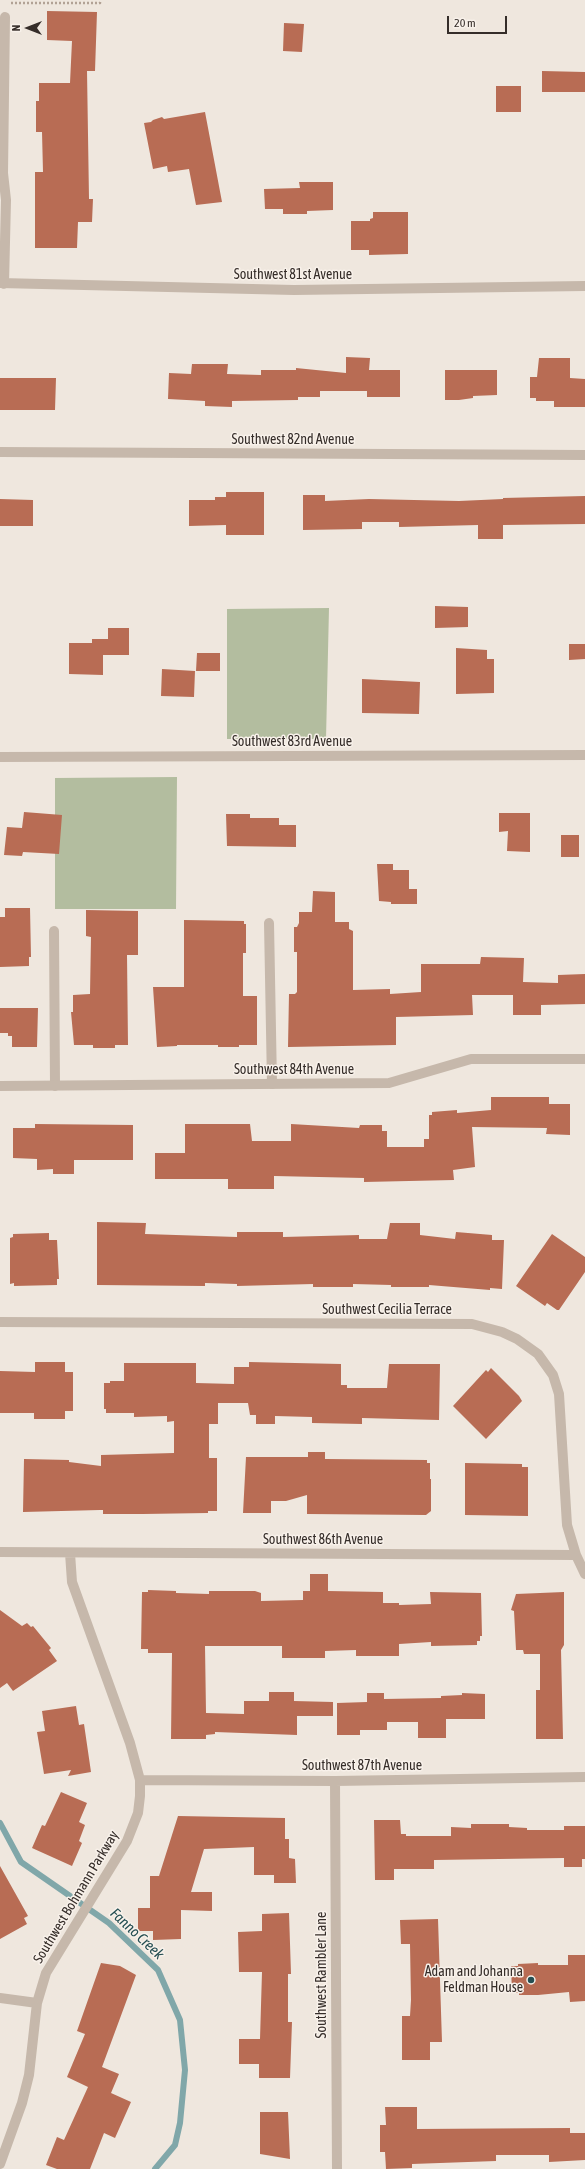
<!DOCTYPE html>
<style>
body{margin:0}
#map{position:relative;width:585px;height:2169px;overflow:hidden;background:#efe7de;font-family:"Asap Condensed",sans-serif}
canvas{display:block}
.north{position:absolute;left:8px;top:8px;width:40px;height:40px;-webkit-text-stroke:3px #f8f1ea;paint-order:stroke;rotate:270deg;font-size:11px;font-weight:700;line-height:16px;text-align:center;color:#352d29}
.north::after{content:'';display:block;margin:auto;width:14px;height:18px;background:#352d29;clip-path:polygon(50% 0,100% 100%,50% 72%,0 100%)}
.scale{position:absolute;left:447px;top:16px;width:60px;height:18px;box-sizing:border-box;border:2px solid #352d29;border-top:0;padding-left:5px;font-size:12px;line-height:14px;white-space:nowrap;color:#352d29;-webkit-text-stroke:3px #f8f1ea;paint-order:stroke}
</style>
<div id="map">
<canvas width="585" height="2169"></canvas>
<div class="north">N</div>
<div class="scale">20 m</div>
</div>
<script>
const c = document.querySelector('canvas').getContext('2d');
c.lineJoin = 'round';
function paint(path, color) {
  c.fillStyle = color;
  c.fill(path, 'evenodd');
}
function poly(rows) {
  const path = new Path2D();
  for (const r of rows) {
    path.moveTo(r[0], r[1]);
    for (let i = 2; i < r.length; i += 2) path.lineTo(r[i], r[i + 1]);
  }
  return path;
}
function trace(path, color, width, dash) {
  c.strokeStyle = color;
  c.lineWidth = width;
  c.lineCap = dash ? 'butt' : 'round';
  c.setLineDash(dash || []);
  c.stroke(path);
}
function write(font, color, halo, rows, align = 'center') {
  c.font = font + ' "Asap Condensed",sans-serif';
  c.lineWidth = 3;
  c.setLineDash([]);
  c.textBaseline = 'middle';
  c.strokeStyle = halo;
  c.fillStyle = color;
  for (const [text, x, y, turn = 0] of rows) {
    c.save();
    c.translate(x, y);
    c.rotate((+turn || 0) * Math.PI / 180);
    c.textAlign = isNaN(turn) ? turn : align;
    if (halo) c.strokeText(text, 0, 0);
    c.fillText(text, 0, 0);
    c.restore();
  }
}
const green = poly([
 [329,608,326,739,227,739,227,609],
 [177,777,176,909,55,909,55,778]
]);
const stream = poly([
 [0,1823,21,1862,109,1923,158,1970,180,2020,185,2070,180,2123,175,2145,155,2169]
]);
const building = poly([
 [47,11,97,12,95,71,87,71,89,199,93,199,92,222,78,222,77,248,35,248,35,172,43,172,42,132,36,132,36,101,39,101,39,83,70,83,72,41,47,40],
 [284,23,304,24,302,52,283,51],
 [542,71,585,72,585,92,542,92],
 [496,86,521,86,521,112,496,112],
 [205,112,222,202,196,205,189,169,168,172,167,166,153,169,144,123,151,122,153,120,162,117,164,119],
 [299,182,333,182,333,210,307,211,307,214,283,214,283,209,265,209,264,189,300,188],
 [373,212,408,212,408,254,369,255,369,250,351,250,351,221,370,221,370,219,373,218],
 [346,357,370,358,369,370,400,370,400,397,367,397,367,391,320,391,320,397,298,397,298,400,232,401,232,407,205,406,205,401,168,399,169,373,191,374,192,364,228,364,227,374,261,375,261,370,296,370,296,368,346,373],
 [539,358,570,358,570,378,585,379,585,407,554,407,554,401,536,401,536,398,530,398,530,377,537,377],
 [445,370,497,370,497,395,473,396,473,398,459,400,445,400],
 [0,378,56,378,55,410,0,410],
 [226,492,264,492,264,535,226,535,226,525,189,526,189,500,215,500,215,497,226,497],
 [303,495,325,495,325,501,369,499,459,501,503,499,503,498,585,496,585,524,503,525,503,539,478,539,478,525,399,527,399,522,362,522,362,529,303,530],
 [0,499,33,500,33,526,0,526],
 [435,606,468,607,468,627,435,628],
 [108,628,129,628,129,655,103,655,103,675,69,674,69,643,92,643,92,639,108,639],
 [569,644,585,644,585,659,569,660],
 [456,648,487,650,487,659,494,659,494,693,456,694],
 [197,653,220,653,220,671,196,671],
 [162,669,195,671,194,697,161,696],
 [362,679,420,682,419,714,362,713],
 [24,812,62,815,59,854,23,852,22,856,4,855,7,827,22,828],
 [499,813,530,813,530,852,507,851,508,831,499,832],
 [226,814,250,814,250,818,279,818,279,825,296,825,296,847,227,846],
 [561,835,579,835,579,857,561,857],
 [377,864,393,864,393,870,409,870,409,889,417,889,417,904,391,904,391,902,379,901],
 [313,891,335,892,335,922,349,922,349,929,353,931,353,990,390,989,390,994,421,992,421,964,480,964,481,957,524,958,523,982,558,983,558,975,585,974,585,1004,541,1005,541,1015,513,1015,513,995,472,995,473,1015,396,1017,396,1045,288,1047,289,994,295,994,297,992,297,952,294,952,294,927,297,927,299,923,299,912,312,912],
 [5,908,30,908,31,957,29,957,29,966,0,967,0,917,5,917],
 [86,910,138,911,138,955,127,955,128,1045,115,1045,115,1048,93,1048,93,1045,74,1045,71,1012,73,1012,73,995,90,994,91,937,86,936],
 [184,920,244,921,244,924,246,924,246,953,243,953,243,996,257,996,257,1045,239,1045,239,1047,218,1047,218,1045,177,1045,177,1046,157,1047,153,987,184,987],
 [0,1008,38,1008,37,1047,12,1047,12,1036,8,1036,8,1033,0,1033],
 [491,1097,549,1097,549,1104,570,1104,570,1135,546,1134,547,1128,472,1127,475,1167,453,1170,454,1180,364,1182,364,1178,274,1176,274,1189,228,1189,228,1179,155,1179,155,1153,185,1153,185,1124,250,1124,252,1141,291,1141,291,1124,359,1128,360,1125,382,1125,382,1131,387,1131,387,1147,424,1147,424,1139,429,1139,429,1115,432,1115,432,1112,457,1110,457,1113,491,1110],
 [35,1124,133,1125,133,1160,74,1160,74,1174,53,1174,53,1169,37,1170,37,1159,13,1158,13,1128,35,1128],
 [97,1222,146,1223,145,1234,237,1237,237,1232,283,1232,283,1237,359,1235,359,1239,387,1239,390,1223,420,1223,420,1235,455,1239,456,1232,492,1235,492,1240,504,1240,502,1289,490,1288,490,1290,429,1285,429,1287,391,1287,391,1285,353,1284,353,1287,313,1287,313,1284,237,1286,237,1284,205,1283,205,1286,97,1285],
 [49,1233,49,1240,57,1240,59,1279,57,1279,57,1285,14,1286,14,1283,10,1284,10,1238,13,1237,13,1234],
 [552,1234,585,1257,585,1272,559,1310,557,1310,547,1303,545,1306,516,1286],
 [35,1362,65,1362,65,1372,73,1372,73,1411,65,1411,65,1419,34,1419,34,1413,0,1413,0,1371,35,1372],
 [249,1362,341,1364,341,1385,347,1385,347,1388,387,1388,389,1364,440,1364,439,1420,362,1418,362,1424,312,1423,312,1417,275,1416,275,1424,256,1424,256,1415,250,1415,248,1403,218,1403,218,1424,209,1424,209,1458,217,1458,217,1511,208,1511,208,1513,143,1514,103,1514,103,1510,100,1510,23,1512,24,1459,69,1460,69,1462,101,1466,101,1455,174,1453,174,1421,167,1422,167,1416,134,1417,134,1413,106,1413,106,1409,104,1409,104,1383,110,1383,110,1381,124,1381,124,1363,196,1363,196,1383,234,1384,234,1367,249,1367],
 [491,1368,519,1396,522,1401,486,1439,453,1406,486,1370,488,1372],
 [308,1452,325,1452,325,1459,427,1460,427,1463,430,1463,430,1479,431,1479,431,1511,426,1515,307,1514,307,1495,286,1501,271,1501,271,1513,243,1513,246,1457,308,1457],
 [465,1463,522,1464,522,1467,528,1467,528,1516,465,1515],
 [310,1574,328,1574,328,1591,383,1592,383,1603,399,1603,399,1605,431,1604,430,1592,481,1593,482,1636,480,1636,480,1641,477,1641,477,1645,431,1646,431,1642,399,1644,399,1656,356,1656,356,1650,325,1651,325,1658,282,1658,282,1646,205,1646,206,1713,244,1714,244,1701,269,1701,269,1692,294,1692,294,1701,333,1702,333,1716,297,1716,297,1735,215,1732,215,1734,206,1735,206,1739,171,1739,172,1653,148,1653,148,1649,141,1649,142,1592,148,1592,148,1590,176,1591,176,1593,209,1594,209,1591,255,1591,261,1593,261,1601,303,1600,303,1591,310,1591],
 [564,1592,564,1645,561,1650,563,1739,536,1739,536,1690,540,1690,540,1654,524,1654,523,1650,516,1650,514,1611,511,1610,516,1594],
 [0,1610,22,1626,27,1623,31,1627,33,1626,51,1648,49,1650,57,1661,13,1691,7,1683,0,1688],
 [367,1693,384,1693,384,1699,441,1698,441,1696,462,1695,462,1693,485,1694,485,1719,446,1719,446,1738,418,1738,418,1722,387,1722,387,1730,360,1730,360,1735,337,1735,337,1703,367,1702],
 [76,1706,79,1725,84,1724,91,1772,68,1776,71,1770,44,1774,37,1732,45,1731,42,1711],
 [61,1792,87,1803,79,1822,85,1825,79,1841,82,1843,72,1866,32,1848,42,1825,45,1826],
 [178,1816,285,1818,285,1839,289,1839,289,1858,295,1859,296,1883,274,1883,274,1875,254,1875,254,1847,204,1849,191,1892,212,1892,212,1911,181,1910,181,1939,153,1940,153,1931,138,1931,138,1908,150,1908,150,1876,159,1876],
 [374,1820,400,1820,401,1834,406,1834,406,1836,451,1836,451,1827,471,1828,471,1824,509,1824,509,1827,527,1828,527,1830,564,1830,564,1826,585,1826,585,1859,582,1859,582,1867,564,1867,564,1858,434,1860,434,1869,394,1869,394,1880,375,1880],
 [0,1866,28,1916,24,1918,27,1924,0,1939],
 [289,1913,291,1974,288,1974,288,2022,292,2022,290,2078,259,2078,259,2064,239,2064,239,2039,260,2039,262,1972,239,1972,238,1932,262,1931,262,1914],
 [438,1919,442,2042,430,2042,430,2060,402,2060,402,2016,410,2016,411,2000,410,1944,401,1944,400,1920],
 [568,1955,585,1955,585,2001,570,2002,569,1992,538,1995,519,1995,519,1993,512,1993,511,1966,518,1966,518,1964,538,1963,538,1965,568,1965],
 [101,1963,120,1966,136,1975,102,2067,119,2074,111,2093,131,2102,115,2138,104,2133,90,2169,57,2169,46,2165,57,2137,64,2140,88,2087,67,2077,85,2034,77,2031],
 [385,2107,417,2107,417,2129,570,2128,570,2133,585,2133,585,2160,549,2162,549,2155,496,2155,496,2161,412,2164,412,2168,386,2169,385,2152,380,2152,380,2125,386,2125],
 [260,2112,288,2112,290,2159,260,2154]
]);
const path = poly([
 [11,3,100,3,100,0]
]);
const lane = poly([
 [269,923,272,1084],
 [54,931,55,1086]
]);
const street = poly([
 [0,283,294,290,585,286],
 [4,284,6,200,3,173,5,17],
 [0,452,585,455],
 [0,757,585,755],
 [0,1086,389,1083,471,1059,585,1059],
 [0,1322,472,1324,502,1332,517,1339,538,1354,553,1375,559,1394,567,1525,576,1555,585,1574],
 [0,1552,576,1555],
 [140,1780,335,1781,585,1777],
 [335,1781,337,2169],
 [0,1998,37,2003],
 [0,2164,22,2103,29,2075,37,2003,46,1973,127,1841,138,1813,140,1796,140,1780,130,1743,72,1582,70,1553]
]);
const markers = [
 [531,1980,4,"#244e52"]
];
const streetNames = [
 ["Southwest 81st Avenue",293,275],
 ["Southwest 82nd Avenue",293,440],
 ["Southwest 83rd Avenue",292,742],
 ["Southwest 84th Avenue",294,1070],
 ["Southwest Cecilia Terrace",387,1310],
 ["Southwest 86th Avenue",323,1540],
 ["Southwest 87th Avenue",362,1766],
 ["Southwest Bohmann Parkway",76,1897,-59],
 ["Southwest Rambler Lane",322,1975,-90]
];
const poiNames = [
 ["Adam and Johanna",523,1972],
 ["Feldman House",523,1988]
];
const waterNames = [
 ["Fanno Creek",137,1934,43]
];
paint(green, '#b3bd9f');
trace(stream, '#80a7a9', 6);
paint(building, '#b86c54');
trace(path, '#b2a295', 2.5, [2, 2]);
trace(lane, '#c6b8ab', 10);
trace(street, '#c6b8ab', 10);
for (const [x, y, r, color] of markers) {
  const dot = new Path2D();
  dot.arc(x, y, r, 0, 2 * Math.PI);
  c.fillStyle = color;
  c.fill(dot);
  trace(dot, '#f8f1ea', 1.5);
}
write('14px', '#352d29', '#f8f1ea', streetNames);
write('14px', '#352d29', '#f8f1ea', poiNames, 'right');
write('italic 15px', '#244e52', '#f8f1ea', waterNames);
</script>
